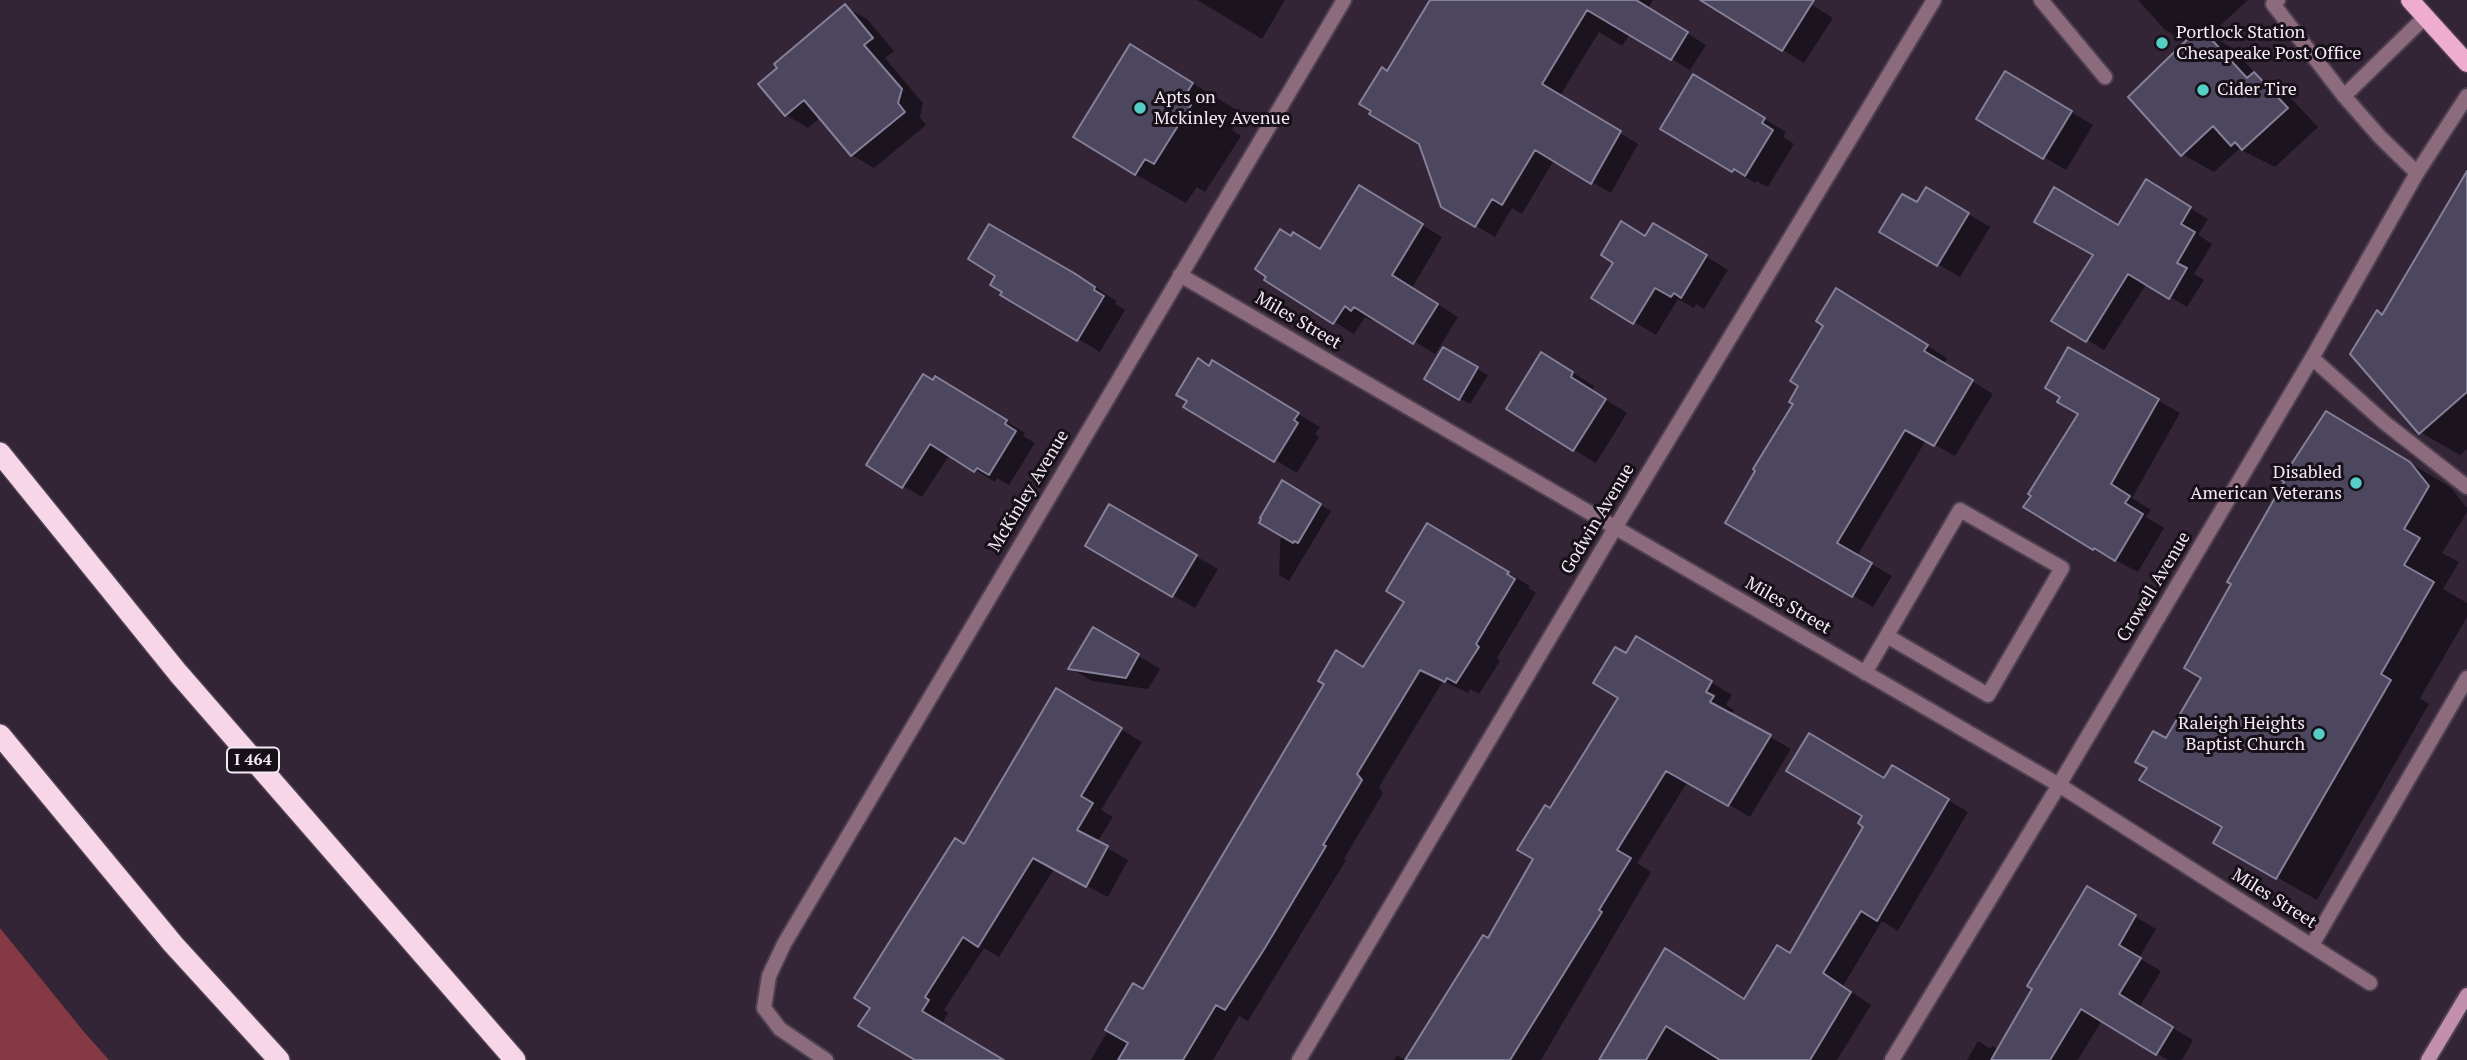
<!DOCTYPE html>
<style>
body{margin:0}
canvas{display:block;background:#332436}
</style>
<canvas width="2467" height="1060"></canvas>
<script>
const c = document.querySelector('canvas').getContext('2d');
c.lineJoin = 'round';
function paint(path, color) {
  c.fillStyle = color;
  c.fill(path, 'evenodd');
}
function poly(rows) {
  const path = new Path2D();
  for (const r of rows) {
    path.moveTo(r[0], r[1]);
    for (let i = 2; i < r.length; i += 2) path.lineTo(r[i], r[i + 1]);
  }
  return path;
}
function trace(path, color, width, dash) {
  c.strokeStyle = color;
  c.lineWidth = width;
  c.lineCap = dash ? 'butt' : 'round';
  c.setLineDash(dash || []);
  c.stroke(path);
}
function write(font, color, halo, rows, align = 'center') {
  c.font = font + ' "PT Serif",serif';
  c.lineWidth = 6;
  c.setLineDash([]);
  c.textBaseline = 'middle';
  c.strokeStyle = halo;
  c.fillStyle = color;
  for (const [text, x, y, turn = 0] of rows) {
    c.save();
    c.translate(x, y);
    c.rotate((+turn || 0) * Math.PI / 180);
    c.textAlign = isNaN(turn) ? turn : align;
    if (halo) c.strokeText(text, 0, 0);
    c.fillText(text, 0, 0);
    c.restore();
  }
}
const forest = poly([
 [0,928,84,1032,109,1060,0,1060]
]);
const shadow = poly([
 [1197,0,1285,0,1262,39],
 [1432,0,1653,0,1648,9,1706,45,1690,70,1630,34,1622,46,1599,32,1560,96,1638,144,1611,193,1554,160,1522,214,1512,208,1495,237,1443,206,1420,143,1388,73],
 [1717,0,1804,0,1833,18,1804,63,1783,50],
 [2138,0,2248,0,2210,35,2232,48,2259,77,2286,93,2318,127,2275,167,2239,149,2214,172,2182,154,2187,43,2165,30],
 [845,7,867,19,894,51,885,58,923,103,920,117,926,125,874,168,852,155,821,117,808,128,786,115,779,69],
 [2006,73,2093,125,2066,170,1979,119],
 [1181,76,1243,114,1232,130,1241,136,1205,192,1197,187,1186,203,1135,174],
 [1715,89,1786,132,1783,137,1794,144,1768,187,1756,181,1755,183,1662,128],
 [2467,186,2467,449,2460,455,2420,432,2377,312,2384,316],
 [1359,187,1442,237,1412,288,1458,317,1435,354,1374,317,1372,321,1365,317,1354,334,1266,279,1321,251],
 [1926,189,1990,227,1960,277,1882,232,1917,204],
 [2164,192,2208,219,2198,235,2212,244,2194,274,2204,280,2187,307,2147,283,2104,350,2054,320,2119,227],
 [989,227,1097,288,1116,301,1115,304,1125,310,1100,352,1002,294,1004,291],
 [1646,238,1676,238,1728,270,1704,309,1696,304,1694,308,1678,299,1656,335,1634,322],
 [1857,302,1947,358,1944,364,1993,394,1955,456,1926,440,1857,556,1892,576,1873,607,1727,523],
 [2069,349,2180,413,2132,498,2151,510,2146,517,2164,528,2138,572,2094,549,2081,413],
 [1444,350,1488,375,1470,404,1426,379],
 [1564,367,1594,386,1592,391,1627,413,1596,463,1508,409],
 [1210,368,1233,375,1320,427,1315,434,1319,437,1297,473,1186,406],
 [955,390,1025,433,1023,436,1035,443,1009,485,997,478,995,482,950,454,922,497,903,486],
 [2366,437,2450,487,2467,508,2467,512,2442,553,2459,562,2443,589,2467,603,2467,617,2420,698,2429,704,2317,900,2215,842,2225,827,2166,740],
 [1283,483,1331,511,1289,581,1279,575],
 [1110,507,1218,569,1195,608,1087,546],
 [1449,538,1530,586,1528,588,1536,593,1497,658,1500,661,1479,694,1470,689,1468,693,1443,681,1379,787,1383,793,1344,859,1346,860,1248,1021,1239,1016,1213,1060,1091,1060,1134,985,1144,991,1364,668],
 [1094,629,1160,669,1148,689,1092,681,1070,668],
 [1637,638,1732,695,1726,705,1734,710,1731,715,1791,749,1750,817,1688,781,1637,863,1651,872,1541,1060,1407,1060,1489,940,1535,859,1550,810,1620,697,1627,655],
 [1057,691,1142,742,1101,810,1113,817,1097,842,1128,860,1108,897,1054,869,999,957,984,948,944,1010,948,1013,942,1024,1002,1060,929,1060,911,1049,965,846],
 [1893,767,1968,812,1898,931,1882,921,1843,986,1871,1005,1837,1060,1618,1060,1666,951,1745,1000,1791,955,1865,826],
 [2087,888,2156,929,2139,958,2161,971,2139,1008,2193,1040,2182,1060,2168,1060,2102,1020,2078,1060,1967,1060,1978,1041,1991,1049,1992,1046,1999,1050],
 [1397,1055,1405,1060,1394,1060]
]);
const building = poly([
 [1430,0,1636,0,1688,32,1671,60,1587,10,1542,84,1621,131,1591,184,1535,150,1502,205,1492,199,1475,227,1441,207,1419,144,1369,114,1371,111,1359,104,1382,67,1387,71,1430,0],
 [1700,0,1814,0,1782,51,1700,0],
 [845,4,873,38,864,45,902,89,898,103,905,112,851,156,804,100,785,116,758,84,777,68,774,64,845,4],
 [2200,27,2247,78,2254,72,2288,108,2242,150,2235,142,2231,146,2213,126,2181,156,2128,97,2200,27],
 [1130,44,1193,83,1182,100,1191,105,1154,164,1145,159,1135,175,1073,137,1130,44],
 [2005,71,2072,111,2043,159,1976,119,2005,71],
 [1693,74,1765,118,1762,123,1773,130,1745,176,1734,169,1732,172,1660,129,1693,74],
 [2467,171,2467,392,2419,434,2350,354,2377,310,2382,315,2467,171],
 [2146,179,2191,207,2181,224,2195,232,2177,263,2187,268,2169,299,2128,274,2086,342,2051,321,2093,255,2034,222,2054,187,2118,225,2146,179],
 [1359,185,1423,224,1392,275,1438,304,1413,344,1354,307,1351,311,1345,306,1333,324,1264,280,1266,277,1255,269,1280,229,1291,236,1293,232,1320,249,1359,185],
 [1926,187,1969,213,1937,266,1879,232,1902,194,1917,202,1926,187],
 [1621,221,1645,236,1653,223,1707,255,1681,298,1674,293,1671,297,1655,288,1633,324,1591,298,1613,263,1601,255,1621,221],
 [989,224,1074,273,1095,287,1094,290,1104,296,1077,341,1000,295,1002,292,990,285,995,276,968,259,989,224],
 [1836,288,1928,345,1924,351,1973,380,1934,446,1905,430,1837,543,1872,563,1852,597,1725,523,1755,471,1753,469,1793,404,1789,402,1798,386,1790,381,1823,326,1816,321,1836,288],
 [1443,347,1478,367,1459,400,1424,379,1443,347],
 [2068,347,2159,399,2111,484,2130,496,2125,503,2143,514,2115,561,2094,548,2093,550,2023,507,2031,496,2028,494,2078,414,2057,402,2060,397,2045,388,2068,347],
 [1541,352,1573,372,1571,377,1606,399,1573,451,1506,409,1541,352],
 [1198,358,1209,366,1212,360,1299,413,1294,420,1298,423,1274,462,1183,407,1187,401,1176,395,1198,358],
 [923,374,933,380,935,376,1007,420,1005,424,1016,431,989,475,977,468,974,472,930,444,902,488,866,465,923,374],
 [2326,411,2410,462,2429,486,2404,529,2420,538,2404,565,2434,582,2381,674,2391,680,2276,879,2213,843,2222,827,2139,780,2147,768,2135,762,2153,731,2166,738,2201,678,2184,668,2231,584,2227,582,2284,482,2281,480,2326,411],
 [1282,480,1321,504,1298,543,1294,541,1293,543,1259,523,1261,519,1260,518,1282,480],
 [1109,504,1197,555,1172,597,1085,546,1109,504],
 [1427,523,1509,572,1507,574,1515,579,1476,644,1479,647,1456,683,1447,678,1445,682,1420,670,1357,774,1362,780,1323,845,1326,846,1263,951,1225,1010,1216,1005,1183,1060,1118,1060,1128,1043,1105,1030,1133,983,1143,989,1324,684,1318,681,1336,650,1363,667,1404,602,1386,591,1427,523],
 [1093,627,1139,654,1126,678,1068,669,1093,627],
 [1636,636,1712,681,1706,692,1714,696,1710,702,1771,735,1728,806,1666,771,1617,850,1631,858,1599,910,1602,912,1510,1060,1405,1060,1483,935,1488,938,1533,859,1517,850,1545,805,1550,808,1618,698,1593,683,1615,647,1626,653,1636,636],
 [1056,688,1122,728,1081,796,1093,803,1077,830,1108,846,1086,887,1033,858,978,947,963,937,925,997,929,1000,922,1011,1004,1060,915,1060,858,1026,870,1008,854,998,955,838,964,844,1056,688],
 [1809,733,1884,778,1892,765,1949,799,1877,921,1861,911,1823,973,1851,992,1810,1060,1720,1060,1666,1026,1646,1060,1599,1060,1665,948,1744,999,1777,945,1790,953,1863,827,1858,823,1862,816,1786,771,1809,733],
 [2087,886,2136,915,2119,945,2141,958,2119,994,2173,1027,2156,1055,2081,1009,2050,1060,1991,1060,2032,989,2027,986,2087,886]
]);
const lane = poly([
 [2041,0,2105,77],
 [2278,0,2273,4,2344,96,2380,137,2417,173],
 [2344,96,2426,16],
 [2312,358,2385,423,2467,487],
 [1865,673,1960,510,2062,568,1988,695,1887,636],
 [2312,945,2467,678]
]);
const street = poly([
 [1180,275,2059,785,2370,983],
 [826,1060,780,1029,764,1008,769,976,784,944,1344,0],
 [1299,1060,1615,528,1934,0],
 [1892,1060,2059,785,2312,358,2417,173,2467,96]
]);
const secondary = poly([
 [2428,1060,2467,995]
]);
const primary = poly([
 [2410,0,2467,63]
]);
const highway = poly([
 [0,453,178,673,515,1060],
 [0,735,173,944,279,1060]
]);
const markers = [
 [2162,43,7,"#55cec5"],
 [2203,90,7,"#55cec5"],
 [1140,108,7,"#55cec5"],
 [2356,483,7,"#55cec5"],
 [2319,734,7,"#55cec5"]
];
const shields = [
 [253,760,52]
];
const shieldNames = [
 ["I 464",253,760]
];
const poiNames = [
 ["Portlock Station",2176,33],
 ["Chesapeake Post Office",2176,54],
 ["Cider Tire",2217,90],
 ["Apts on",1154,98],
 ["Mckinley Avenue",1154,119],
 ["Disabled",2342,473,"right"],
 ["American Veterans",2342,494,"right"],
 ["Raleigh Heights",2305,724,"right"],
 ["Baptist Church",2305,745,"right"]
];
const streetNames = [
 ["Miles Street",1298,321,30],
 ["McKinley Avenue",1029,491,-59],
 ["Godwin Avenue",1598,519,-59],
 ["Crowell Avenue",2154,587,-59],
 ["Miles Street",1788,606,30],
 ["Miles Street",2274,899,32]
];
paint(forest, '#853945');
paint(shadow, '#0007');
paint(building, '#4c475e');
trace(building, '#85809a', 2);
trace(lane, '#4e4051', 18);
trace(street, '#4e4051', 18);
trace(secondary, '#4e4051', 18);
trace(primary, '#4e4051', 21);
trace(highway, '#4e4051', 24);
trace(lane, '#8c6c7c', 14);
trace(street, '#8c6c7c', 14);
trace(secondary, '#c390ab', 14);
trace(primary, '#eeaccf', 18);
trace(highway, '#f7d7e7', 21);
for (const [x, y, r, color] of markers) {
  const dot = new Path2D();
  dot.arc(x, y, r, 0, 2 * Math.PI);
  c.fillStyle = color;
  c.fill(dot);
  trace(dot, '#171018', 2.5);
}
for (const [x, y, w] of shields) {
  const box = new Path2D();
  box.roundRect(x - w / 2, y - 12.5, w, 25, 5);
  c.fillStyle = '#171018';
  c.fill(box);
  trace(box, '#f4eaf6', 2);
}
write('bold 16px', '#f4eaf6', null, shieldNames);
write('18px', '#f4eaf6', '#171018', poiNames, 'left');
write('18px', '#f4eaf6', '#171018', streetNames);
</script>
